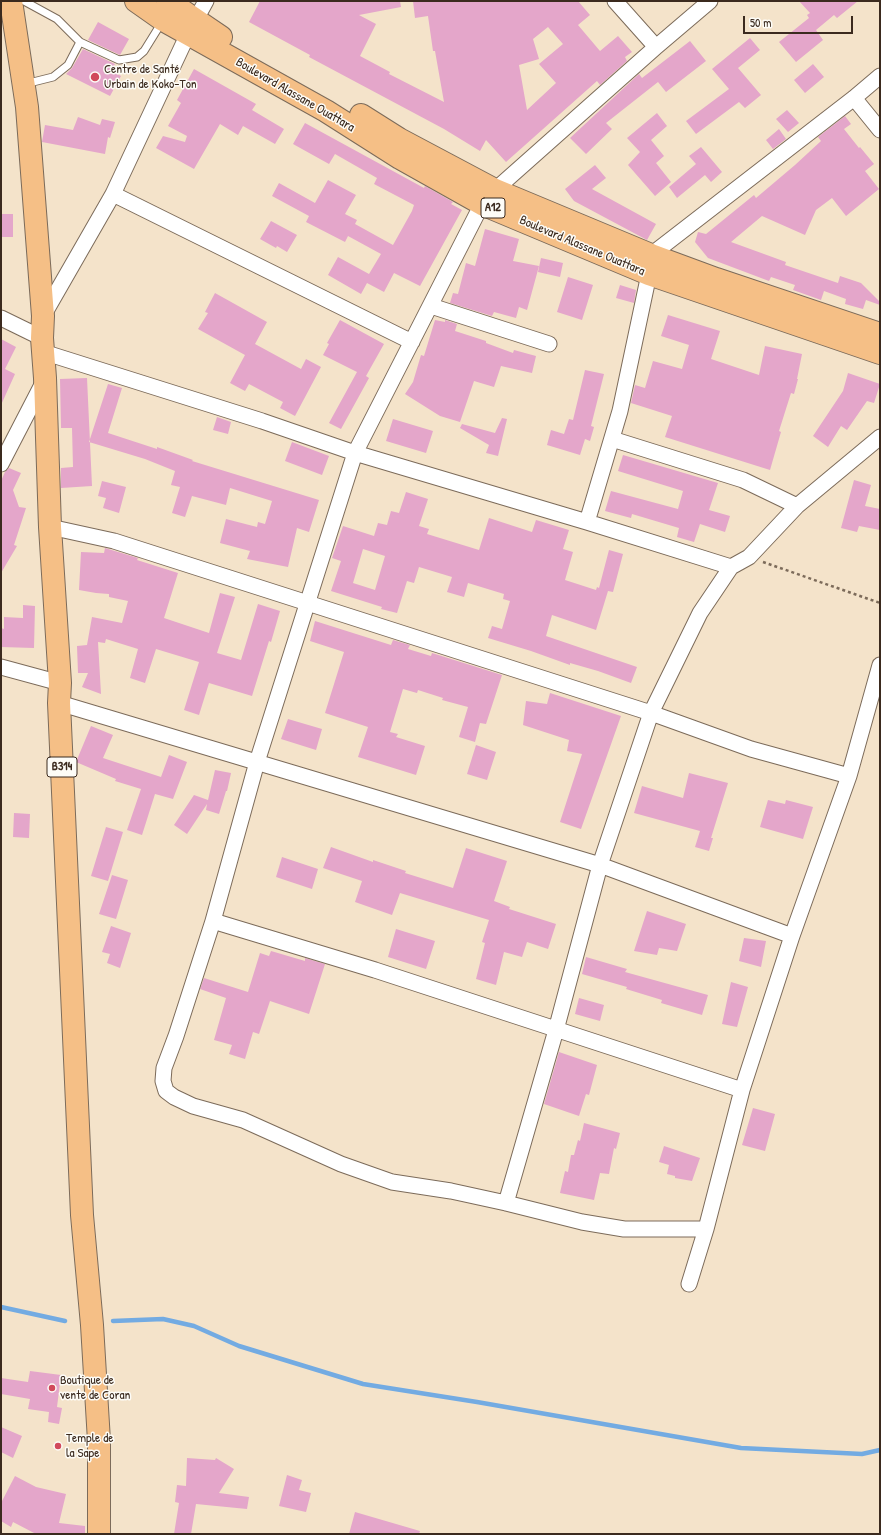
<!DOCTYPE html>
<meta charset="utf-8">
<style>
body{margin:0}
#map{position:relative;width:881px;height:1535px;overflow:hidden;background:#f4e3ca;font-family:"Patrick Hand",sans-serif}
canvas{display:block}
.frame{position:absolute;inset:0;border:2px solid #3b2a1e;pointer-events:none}
.scale{position:absolute;left:743px;top:16px;width:110px;height:18px;box-sizing:border-box;border:2px solid #3b2a1e;border-top:0;padding-left:5px;font-size:12px;line-height:14px;white-space:nowrap;color:#3b2a1e;-webkit-text-stroke:3px #fdfcf7;paint-order:stroke}
</style>
<div id="map">
<canvas width="881" height="1535"></canvas>
<div class="frame"></div>
<div class="scale">50 m</div>
</div>
<script>
const c = document.querySelector('canvas').getContext('2d');
c.lineJoin = 'round';
function poly(rows) {
  const path = new Path2D();
  for (const r of rows) {
    path.moveTo(r[0], r[1]);
    for (let i = 2; i < r.length; i += 2) path.lineTo(r[i], r[i + 1]);
  }
  return path;
}
function trace(path, color, width, dash) {
  c.strokeStyle = color;
  c.lineWidth = width;
  c.lineCap = dash ? 'butt' : 'round';
  c.setLineDash(dash || []);
  c.stroke(path);
}
function paint(path, color) {
  c.fillStyle = color;
  c.fill(path, 'evenodd');
}
function write(font, color, halo, rows, align = 'center') {
  c.font = font + ' "Patrick Hand",sans-serif';
  c.lineWidth = 3;
  c.setLineDash([]);
  c.textBaseline = 'middle';
  c.strokeStyle = halo;
  c.fillStyle = color;
  for (const [text, x, y, turn = 0] of rows) {
    c.save();
    c.translate(x, y);
    c.rotate((+turn || 0) * Math.PI / 180);
    c.textAlign = isNaN(turn) ? turn : align;
    if (halo) c.strokeText(text, 0, 0);
    c.fillText(text, 0, 0);
    c.restore();
  }
}
const stream = poly([
 [1,1307,65,1321],
 [113,1321,163,1319,194,1326,239,1346,363,1384,477,1402,741,1448,862,1454,880,1450]
]);
const building = poly([
 [260,1,400,1,401,7,359,15,376,24,360,56,390,72,389,74,444,102,435,51,433,51,428,16,415,18,413,1,578,1,590,15,578,25,600,51,618,36,632,52,625,57,627,61,600,85,597,81,506,162,486,140,480,151,444,129,309,57,310,55,249,22],
 [548,27,563,44,539,64,556,83,527,110,519,65,539,59,533,39],
 [799,1,858,1,837,18,834,15,816,30,823,40,796,62,779,42,809,18,807,15,810,13],
 [98,22,129,39,120,55,88,40],
 [750,38,760,50,738,68,761,95,745,108,739,102,696,134,686,121,729,89,712,69],
 [690,41,706,61,666,92,658,82,606,123,612,129,586,154,570,138,639,74,642,78],
 [83,49,115,64,111,71,121,76,110,96,66,74,72,68],
 [813,64,824,77,805,93,794,80],
 [194,69,256,104,252,110,284,129,275,144,243,126,238,135,220,124,194,169,156,148,163,136,185,142,187,136,168,126,181,103,177,100],
 [787,110,799,123,788,132,776,119],
 [657,113,667,126,651,140,664,156,656,163,671,182,655,196,628,165,640,152,627,138],
 [845,116,851,124,844,129,859,148,860,147,874,164,865,171,879,189,846,216,832,198,816,210,805,235,762,216,731,242,786,262,785,265,838,283,840,276,861,283,880,302,880,305,866,300,863,309,845,304,846,299,824,291,821,300,793,290,795,285,771,277,769,281,708,258,695,242,698,232,706,234,754,195,756,198,795,165,821,141,818,137],
 [78,117,100,125,102,119,115,122,110,138,108,137,105,154,42,142,45,125,73,130],
 [305,123,424,188,425,186,453,202,451,204,462,210,420,286,394,273,384,292,367,283,361,294,328,275,338,257,369,274,381,254,348,236,345,242,306,222,309,216,272,196,279,183,315,203,328,180,356,195,345,214,357,220,355,224,393,245,412,211,414,205,374,184,377,178,335,154,329,164,293,144],
 [779,129,786,139,773,149,766,140],
 [701,147,722,172,711,182,705,175,677,198,669,187,696,164,689,156],
 [595,165,606,178,592,189,656,224,647,240,574,201,565,189],
 [1,214,13,214,13,237,1,237],
 [271,221,297,235,287,252,277,246,276,248,260,239],
 [485,229,519,239,513,261,539,266,527,310,519,307,516,318,494,312,492,316,450,303,453,293,458,294,466,263,475,266],
 [541,258,563,263,560,277,538,272],
 [568,277,593,285,582,320,557,312],
 [620,285,636,290,634,303,616,298],
 [215,293,267,322,255,344,301,369,306,359,321,367,295,416,280,408,283,402,249,384,245,391,230,383,245,355,198,329,208,313,205,312],
 [668,315,720,331,711,359,759,375,765,346,802,354,797,379,798,379,794,394,791,393,779,431,781,432,770,470,665,437,672,416,631,403,635,385,645,388,653,361,682,369,689,345,661,336],
 [340,320,384,344,366,376,369,378,341,429,329,423,357,372,323,355,329,344,327,343],
 [435,320,445,322,445,320,457,324,455,331,486,341,486,343,513,353,514,350,536,356,532,373,501,366,494,387,474,381,460,422,440,416,405,394,413,382,421,355,424,356],
 [1,339,16,347,5,369,15,374,1,405],
 [585,370,604,374,591,426,594,427,590,441,585,439,580,455,547,445,551,430,564,434,569,419,573,420],
 [848,373,880,384,874,403,867,401,847,430,841,426,828,447,813,436,843,391],
 [87,378,92,486,61,488,61,468,73,467,72,428,61,428,60,379],
 [108,384,122,388,108,433,157,449,157,447,193,460,192,461,319,500,309,532,297,528,288,567,247,559,250,551,220,543,226,519,257,527,258,522,265,524,272,501,230,488,226,505,192,496,185,517,172,513,180,487,171,485,175,471,145,459,89,442],
 [217,417,231,422,228,434,213,430],
 [502,418,507,419,498,456,486,453,489,445,460,428,462,424,495,433],
 [393,419,433,431,426,453,386,441],
 [292,442,329,456,322,475,285,461],
 [623,455,718,483,709,510,730,516,725,532,700,524,694,542,677,537,679,528,632,514,631,518,605,511,611,491,678,509,683,491,618,471],
 [9,468,21,473,13,490,19,507,26,508,14,545,17,546,1,573,1,481,5,472],
 [854,480,871,485,865,506,880,509,880,530,859,526,857,532,841,528],
 [102,481,126,487,119,513,103,508,106,498,98,496],
 [406,492,428,499,419,526,429,529,427,534,479,550,489,518,532,532,536,520,569,530,563,549,573,552,565,580,596,590,597,587,599,588,609,550,623,554,613,592,608,591,596,630,552,615,546,636,637,667,631,683,598,671,570,663,570,665,531,651,488,638,492,626,502,629,510,601,503,599,504,594,468,583,464,597,447,592,452,577,419,567,414,583,407,581,397,613,381,609,382,607,331,591,341,561,332,558,343,526,374,536,378,523,387,525,391,511,399,513],
 [363,549,385,556,375,590,353,583],
 [105,548,138,558,137,560,178,573,164,618,209,633,220,593,235,597,217,653,241,660,258,604,280,611,271,642,269,641,252,696,209,683,199,715,184,710,199,662,156,649,145,683,130,678,138,649,106,639,105,643,98,642,101,694,82,687,88,673,78,673,77,646,87,645,92,617,122,623,128,601,109,597,109,594,96,593,79,590,81,552,104,553],
 [23,605,35,606,34,648,1,647,1,628,4,629,4,617,23,618],
 [315,621,391,645,393,640,410,645,408,649,431,656,432,653,502,675,486,724,480,723,475,742,459,737,468,707,442,700,443,698,418,690,417,693,403,689,390,732,398,734,396,737,425,746,416,775,358,757,368,727,325,713,344,652,310,641],
 [550,693,621,716,581,829,560,822,582,754,567,751,569,740,523,725,526,701,547,704],
 [288,719,322,729,316,750,281,739],
 [91,726,113,735,103,758,161,777,169,755,187,762,173,799,155,794,142,835,127,830,141,789,115,781,116,779,76,762],
 [476,745,496,752,487,780,467,774],
 [215,770,231,773,227,791,226,791,219,814,206,810,207,804,187,834,174,825,194,795,208,800],
 [689,773,728,783,711,838,713,838,709,851,695,847,700,831,634,813,642,786,683,798],
 [768,800,785,804,786,800,813,807,803,839,760,827],
 [14,813,30,814,29,838,13,837],
 [106,827,123,832,108,881,91,876],
 [331,847,373,862,373,860,406,871,405,873,453,888,466,848,507,861,494,901,510,907,509,909,556,924,548,949,527,942,522,957,504,952,496,985,476,979,485,943,482,942,489,920,400,893,392,915,355,902,362,881,323,868],
 [282,857,318,869,312,889,276,877],
 [112,875,128,880,116,919,99,914],
 [647,911,686,924,677,951,659,948,657,955,634,951],
 [111,926,131,933,120,968,107,963,110,954,102,952],
 [396,929,435,941,426,969,388,957],
 [744,938,766,941,761,967,739,961],
 [271,951,305,961,305,958,325,964,309,1014,270,1001,259,1034,253,1032,245,1059,229,1054,232,1045,214,1040,226,998,200,989,204,978,248,992,260,953,269,956],
 [586,957,627,969,625,972,708,995,702,1015,661,1003,662,1000,626,989,627,987,582,974],
 [731,982,748,987,737,1027,722,1024],
 [579,998,604,1005,600,1021,575,1014],
 [559,1052,597,1065,589,1095,586,1094,579,1116,544,1104],
 [753,1108,775,1114,765,1151,742,1145],
 [584,1123,620,1133,616,1149,614,1148,609,1174,600,1173,594,1200,560,1193,565,1171,568,1172,571,1155,574,1155,578,1140,580,1141],
 [664,1146,700,1158,692,1181,675,1178,675,1176,667,1174,669,1165,659,1162],
 [30,1371,61,1375,57,1407,62,1408,59,1424,48,1422,49,1412,28,1409,30,1399,1,1394,1,1378,28,1382],
 [1,1427,22,1436,13,1458,1,1452],
 [187,1458,215,1460,216,1458,234,1469,219,1493,249,1497,247,1509,196,1504,191,1534,174,1534,179,1503,175,1502,177,1485,186,1486],
 [287,1475,302,1480,299,1490,311,1493,306,1512,279,1506],
 [15,1476,36,1487,66,1494,59,1523,85,1526,85,1534,36,1534,13,1522,11,1527,1,1521,1,1503],
 [355,1512,420,1531,419,1534,349,1534]
]);
const path = poly([
 [763,562,880,603]
]);
const service = poly([
 [24,1,57,19,80,42,119,60,137,57,144,51,162,22],
 [25,84,53,77,68,65,80,42]
]);
const minor = poly([
 [615,1,656,47],
 [854,98,880,130],
 [113,194,412,342],
 [431,306,549,344],
 [43,316,113,194,188,34,206,1],
 [1,318,42,338],
 [43,352,262,421,355,453,587,522,731,567],
 [612,439,743,480,797,506],
 [1,464,44,381],
 [587,522,620,411,649,274,651,255,854,98,880,76],
 [50,527,114,541,651,713,751,749,849,776],
 [1,667,60,683],
 [59,703,600,865,792,936],
 [213,921,375,970,742,1090],
 [506,1203,556,1030,600,865,651,713,700,613,731,567,749,557,797,506,880,437],
 [706,1229,624,1229,582,1222,506,1203,451,1191,392,1182,341,1164,243,1120,193,1106,174,1097,166,1091,163,1081,164,1068,176,1036,213,921,257,762,355,453,482,204,495,190,656,47,710,1],
 [689,1284,706,1229,742,1090,792,936,849,776,880,665]
]);
const primary = poly([
 [11,1,27,107,43,316,42,338,45,378,50,527,60,683,59,703,82,1215,92,1325,99,1441,99,1534],
 [136,1,163,20,326,111,400,158,482,204,649,274,880,353],
 [168,1,221,37],
 [361,115,399,139,495,190,651,255,716,279,880,334]
]);
const markers = [
 [95,77,5,"#d1495b"],
 [52,1388,4,"#d1495b"],
 [58,1446,4,"#d1495b"]
];
const shields = [
 [493,208,24],
 [62,767,30]
];
const shieldNames = [
 ["A12",493,208],
 ["B314",62,767]
];
const poiNames = [
 ["Centre de Santé",104,70],
 ["Urbain de Koko-Ton",104,85],
 ["Boutique de",60,1381],
 ["vente de Coran",60,1396],
 ["Temple de",66,1439],
 ["la Sape",66,1454]
];
const streetNames = [
 ["Boulevard Alassane Ouattara",295,95,30],
 ["Boulevard Alassane Ouattara",582,246,23]
];
trace(stream, '#73abe2', 4.5);
paint(building, '#e4a6ca');
trace(service, '#7c6b5a', 9);
trace(minor, '#7c6b5a', 17);
trace(primary, '#7c6b5a', 24);
trace(path, '#7c6b5a', 2.5, [3, 3]);
trace(service, '#fff', 7);
trace(minor, '#fff', 15);
trace(primary, '#f5bf86', 22);
for (const [x, y, r, color] of markers) {
  const dot = new Path2D();
  dot.arc(x, y, r, 0, 2 * Math.PI);
  c.fillStyle = color;
  c.fill(dot);
  trace(dot, '#fdfcf7', 1.5);
}
for (const [x, y, w] of shields) {
  const box = new Path2D();
  box.roundRect(x - w / 2, y - 10, w, 20, 3);
  c.fillStyle = '#fdfcf7';
  c.fill(box);
  trace(box, '#3b2a1e', 1);
}
write('bold 12px', '#3b2a1e', null, shieldNames);
write('13px', '#3b2a1e', '#fdfcf7', poiNames, 'left');
write('13px', '#3b2a1e', '#fdfcf7', streetNames);
</script>
